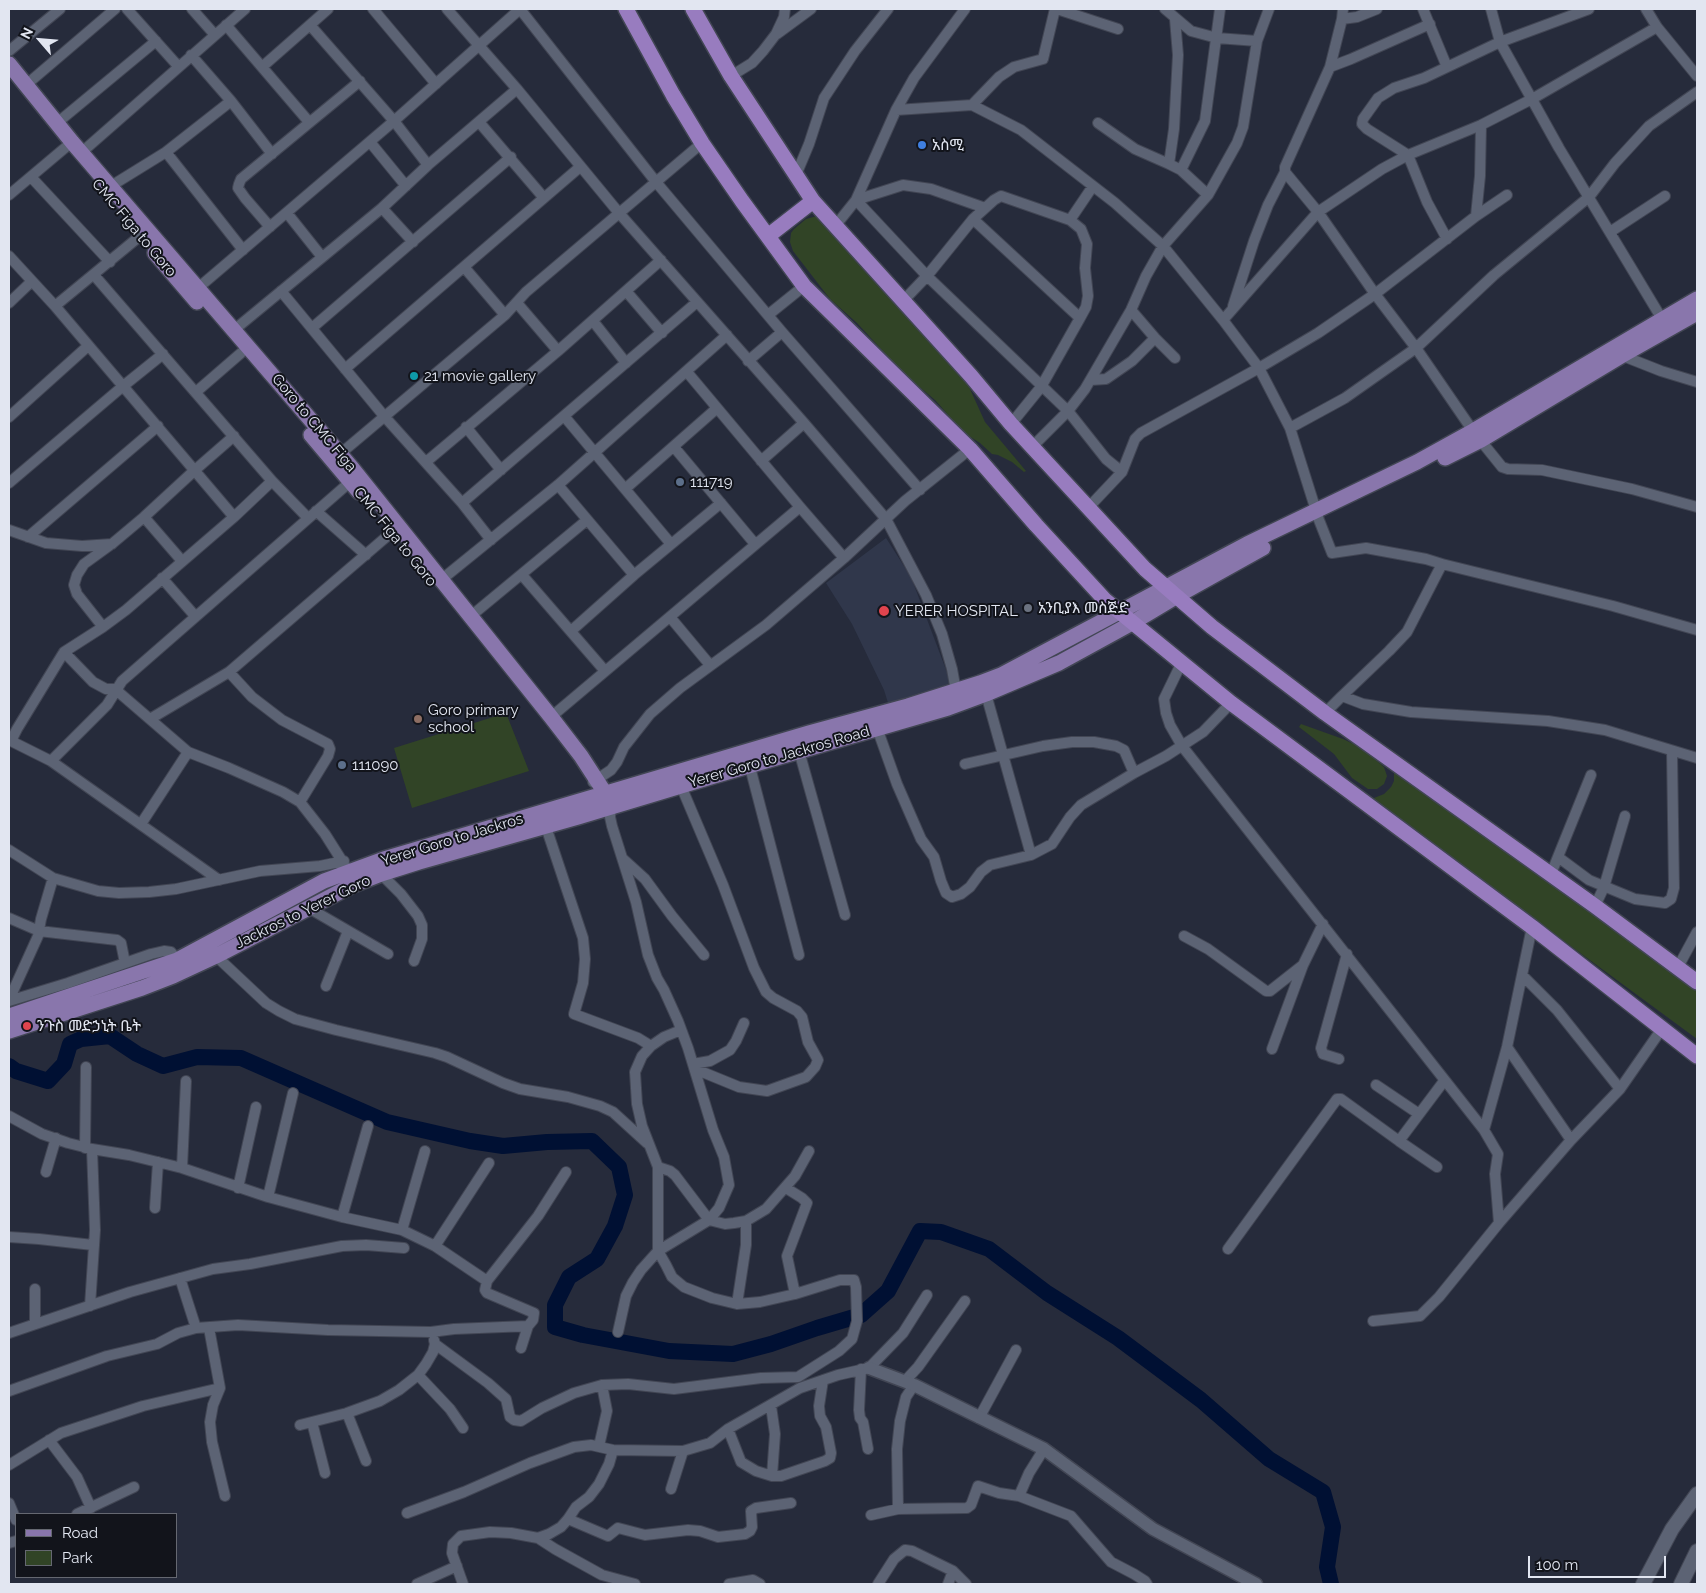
<!DOCTYPE html>
<meta charset="utf-8">
<style>
body{margin:0}
#map{position:relative;width:1706px;height:1593px;overflow:hidden;background:#262b3b;font-family:Raleway,sans-serif}
canvas{display:block}
.frame{position:absolute;inset:0;border:10px solid #e2e6f1;pointer-events:none}
.legend{position:absolute;left:15px;top:1513px;width:162px;height:65px;box-sizing:border-box;background:#12141b;border:1px solid #656871;margin:0;padding:6px 9px;list-style:none;font-size:15px;color:#e2e6f1}
.legend li{display:flex;align-items:center;gap:10px;height:25px}
.legend b{width:25px;border:1px solid #656871}
.north{position:absolute;left:15px;top:15px;width:50px;height:50px;-webkit-text-stroke:4px #12141b;paint-order:stroke;rotate:297deg;font-size:14px;font-weight:700;line-height:20px;text-align:center;color:#e2e6f1}
.north::after{content:'';display:block;margin:auto;width:18px;height:22px;background:#e2e6f1;clip-path:polygon(50% 0,100% 100%,50% 72%,0 100%)}
.scale{position:absolute;left:1528px;top:1556px;width:138px;height:22px;box-sizing:border-box;border:2px solid #e2e6f1;border-top:0;padding-left:6px;font-size:15px;line-height:18px;white-space:nowrap;color:#e2e6f1;-webkit-text-stroke:4px #12141b;paint-order:stroke}
</style>
<div id="map">
<canvas width="1706" height="1593"></canvas>
<div class="frame"></div>
<ul class="legend">
<li><b style="height:6px;background:#8976ac"></b>Road</li>
<li><b style="height:14px;background:#314426"></b>Park</li>
</ul>
<div class="north">N</div>
<div class="scale">100 m</div>
</div>
<script>
const c = document.querySelector('canvas').getContext('2d');
c.lineJoin = 'round';
function paint(path, color) {
  c.fillStyle = color;
  c.fill(path, 'evenodd');
}
function poly(rows) {
  const path = new Path2D();
  for (const r of rows) {
    path.moveTo(r[0], r[1]);
    for (let i = 2; i < r.length; i += 2) path.lineTo(r[i], r[i + 1]);
  }
  return path;
}
function trace(path, color, width, dash) {
  c.strokeStyle = color;
  c.lineWidth = width;
  c.lineCap = dash ? 'butt' : 'round';
  c.setLineDash(dash || []);
  c.stroke(path);
}
function write(font, color, halo, rows, align = 'center') {
  c.font = font + ' Raleway,"Noto Sans Ethiopic",sans-serif';
  c.lineWidth = 4;
  c.setLineDash([]);
  c.textBaseline = 'middle';
  c.strokeStyle = halo;
  c.fillStyle = color;
  for (const [text, x, y, turn = 0] of rows) {
    c.save();
    c.translate(x, y);
    c.rotate((+turn || 0) * Math.PI / 180);
    c.textAlign = isNaN(turn) ? turn : align;
    if (halo) c.strokeText(text, 0, 0);
    c.fillText(text, 0, 0);
    c.restore();
  }
}
const built = poly([
 [886,538,911,577,951,683,889,706,884,690,852,624,826,583]
]);
const green = poly([
 [817,216,965,378,985,422,1026,471,1024,472,1012,462,998,455,992,454,980,443,964,433,935,400,904,374,857,323,830,299,793,251,790,242,791,233,794,229,806,219],
 [506,713,529,771,412,808,394,748],
 [1301,724,1343,739,1362,748,1384,767,1387,776,1384,784,1377,789,1368,789,1352,778,1334,754,1299,727],
 [1394,768,1697,991,1697,1039,1375,802,1374,798,1384,794,1391,787,1394,781]
]);
const river = poly([
 [9,1066,16,1071,48,1081,64,1064,70,1044,81,1039,110,1036,137,1054,163,1066,197,1057,241,1058,387,1122,470,1141,503,1146,547,1142,592,1141,619,1167,625,1195,615,1226,597,1259,569,1277,555,1305,555,1327,583,1335,669,1351,733,1354,771,1344,817,1328,861,1315,888,1291,920,1231,941,1232,989,1249,1047,1293,1118,1338,1201,1400,1269,1459,1323,1492,1333,1527,1327,1567,1331,1584]
]);
const minor = poly([
 [127,9,178,66],
 [192,9,215,35],
 [373,9,436,84],
 [447,9,517,89,619,213,804,423,886,519,926,595,942,634,952,669,956,691],
 [520,9,656,182,782,332,920,490],
 [1057,9,1118,29],
 [1165,9,1191,31,1217,38,1257,41,1269,9],
 [1343,9,1342,19,1330,67,1285,167,1285,172,1318,212,1382,169,1408,155,1481,125,1532,99,1657,27],
 [1423,9,1447,67],
 [1491,9,1500,42,1559,148,1665,324],
 [1646,9,1657,27,1697,76],
 [1342,19,1357,17,1377,9],
 [226,25,309,122],
 [310,25,394,121,428,165],
 [777,34,811,9],
 [9,51,60,9],
 [191,55,231,101,272,154],
 [262,67,328,9],
 [1330,67,1351,59,1430,24],
 [731,76,752,63,763,51,776,34,784,17,785,9],
 [26,85,115,9],
 [972,105,999,77,1014,67,1043,59,1055,9],
 [896,110,972,105,1021,130,1115,203,1163,246,1223,320,1259,368,1290,428,1319,520,1332,553,1366,548,1426,559,1442,564],
 [479,122,544,198],
 [57,123,156,41],
 [1098,123,1135,149,1169,164],
 [370,142,406,186],
 [82,152,245,9],
 [166,152,243,250],
 [1181,170,1205,121,1220,9],
 [796,175,809,144,824,98,855,51,888,9],
 [31,177,110,262],
 [111,186,166,152,231,101],
 [9,195,66,147],
 [1208,195,1237,143,1243,127,1257,41],
 [382,208,413,242],
 [985,208,931,189,903,185,856,200,927,276,1068,411,1106,459,1122,472],
 [287,213,322,257],
 [1476,216,1480,176,1481,125],
 [1070,220,1093,186],
 [836,225,856,200,896,110,914,78,965,9],
 [270,227,245,198,238,188,239,184,241,179,360,81],
 [1610,232,1665,196],
 [1447,239,1427,202,1408,155,1367,129,1362,124,1363,119,1378,98,1394,88,1424,78,1500,42,1589,9],
 [9,256,55,306,234,517],
 [464,267,505,315],
 [94,275,272,481,308,518],
 [198,288,394,121,520,9],
 [281,291,384,416,462,503,491,540],
 [626,291,662,333],
 [903,301,927,276,973,219,994,200,1001,196,1070,220,1081,229,1087,244,1085,268,1088,296,1086,307,1080,318,973,219],
 [9,303,31,282],
 [517,303,558,351],
 [55,306,140,236],
 [1233,306,1254,241,1268,205,1285,172],
 [1131,310,1155,338,1175,358],
 [768,315,804,286],
 [1223,320,1318,212,1375,294,1416,348,1473,431,1502,467,1508,469,1542,470,1632,489,1697,507],
 [593,321,626,363],
 [312,328,511,157],
 [234,330,382,208,428,165,517,89],
 [1618,354,1661,371,1697,382],
 [748,361,782,332],
 [345,369,580,167],
 [687,372,800,507,844,558],
 [1091,380,1106,379,1132,361,1155,338],
 [196,392,241,353],
 [564,416,671,544],
 [9,417,88,346],
 [1011,424,1041,387,1080,318],
 [466,427,501,470],
 [1290,428,1345,398,1416,348,1494,275,1589,197,1615,163,1649,126,1697,92],
 [674,447,755,544],
 [1032,447,1068,411,1085,389,1131,310,1146,276,1163,246,1208,195,1181,170,1169,164,1174,129,1178,55,1175,19],
 [340,454,505,315,526,292,702,143],
 [761,461,804,423],
 [426,462,558,351,661,260],
 [9,483,122,387,163,354],
 [558,485,634,575],
 [625,489,716,409],
 [462,503,697,302],
 [1088,508,1122,472,1135,439,1141,433,1259,368,1318,333,1375,294,1476,216,1507,195],
 [316,511,366,555],
 [144,517,182,561],
 [9,530,46,543,82,546,112,544],
 [28,537,158,426],
 [522,575,605,671],
 [162,578,195,616],
 [441,580,558,485,727,335],
 [471,616,587,520],
 [670,617,710,665],
 [103,627,77,594,74,585,77,575,84,564,113,543,144,517,195,470,234,436],
 [571,631,634,575,721,503],
 [64,652,93,682,106,689,115,689,188,752,229,768,283,792,300,802,325,834,349,872],
 [1181,664,1164,699,1166,713,1170,725,1182,746,1484,1130,1507,1047,1532,927],
 [229,672,252,697,282,720,328,744,330,749,328,756,300,802],
 [986,694,1031,855],
 [1342,696,1389,651,1407,632,1442,564,1613,606,1697,630],
 [1325,713,1342,696,1363,704,1411,712,1548,721,1605,730,1697,758],
 [551,717,800,507],
 [150,719,229,672,392,532],
 [877,728,897,784,921,839,934,857,941,881,946,893,952,897,961,894,970,887,981,872,990,865,1031,855,1052,844,1070,817,1081,805,1134,773,1166,756,1203,732,1231,703],
 [9,740,51,761,219,880],
 [11,741,17,729,64,652,103,627,126,610,234,517,272,481],
 [799,751,845,915],
 [51,761,107,705,122,681,350,482],
 [965,764,1043,746,1072,742,1094,742,1116,746,1124,750,1134,773],
 [750,767,799,955],
 [593,782,611,770,617,762,624,747,650,714,680,688,766,625,844,558,905,501,970,449],
 [681,786,723,885,754,968,766,992,773,998,797,1011,802,1017,808,1042,818,1060,815,1067,806,1077,767,1091,739,1087,695,1069],
 [611,807,610,817,612,826,636,902,648,955,657,978,664,990,678,1021,688,1048,713,1130,724,1157,729,1185,719,1208,709,1220,658,1251,641,1270,633,1282,626,1296,618,1332],
 [141,824,188,752],
 [546,827,583,938,585,959,583,983,574,1014,638,1038,651,1046],
 [9,850,53,878,98,891,119,893,149,892,176,889,260,871,320,866,344,861],
 [1558,857,1589,880,1635,899,1665,903,1671,899,1674,888,1672,751],
 [623,859,645,879,672,916,704,955],
 [381,874,401,894,418,916,422,925,422,939,414,961],
 [1551,874,1591,775],
 [1595,906,1604,887,1625,816],
 [307,907,388,954],
 [9,918,39,931,117,940,121,943,125,963],
 [1184,936,1208,949,1266,991,1270,991,1303,965],
 [216,956,266,1003,279,1011,295,1019,336,1030,435,1053,447,1057,503,1083,520,1089,568,1097,600,1106,613,1112,647,1143],
 [1678,967,1697,932],
 [1522,975,1557,1010,1620,1089],
 [326,986,348,931],
 [9,1000,38,936,41,919,53,878],
 [9,1001,68,983,151,954,164,951,171,952,177,960],
 [1507,1047,1571,1140],
 [1272,1049,1303,965,1323,924],
 [1339,1059,1323,1054,1321,1048,1347,954],
 [693,1064,710,1061,730,1050,736,1041,744,1023],
 [1376,1085,1419,1114],
 [9,1116,42,1134,68,1143,92,1149,129,1155,182,1168,268,1197,342,1217,402,1230,435,1246,487,1281],
 [1484,1130,1498,1154,1495,1174,1499,1223,1571,1140,1620,1089,1661,1030],
 [1399,1141,1437,1167],
 [85,1148,86,1067],
 [658,1167,670,1171,675,1175,709,1220,725,1224,734,1223,746,1221,766,1209,795,1176,809,1151],
 [182,1168,186,1081],
 [46,1172,56,1138],
 [238,1188,256,1107],
 [786,1188,802,1198,807,1203,787,1256,795,1294],
 [268,1197,293,1093],
 [155,1208,158,1162],
 [342,1217,368,1126],
 [402,1230,425,1151],
 [9,1237,39,1239,93,1245],
 [435,1246,489,1163],
 [1228,1249,1337,1099,1341,1099,1399,1141,1444,1081],
 [180,1278,196,1328],
 [737,1304,746,1245,746,1221],
 [90,1306,95,1230,92,1149],
 [1373,1321,1420,1316,1439,1297,1499,1223],
 [35,1324,35,1289],
 [209,1328,220,1388,213,1405,210,1422,212,1442,225,1496],
 [9,1333,130,1292,213,1269,250,1264,342,1246,366,1245,404,1248],
 [435,1344,488,1383,506,1399,510,1417,514,1420,521,1421,542,1408,574,1393,602,1385,628,1384,674,1389,761,1378,798,1377,839,1351,852,1339,857,1321,856,1287,854,1280,840,1280,795,1294,760,1302,737,1304,712,1298,684,1287,672,1277,666,1265,658,1251,658,1167,642,1126,637,1104,635,1072,642,1056,651,1046,664,1037,681,1030],
 [521,1348,528,1326,533,1320,534,1313,487,1293,485,1290,487,1281,538,1216,566,1172],
 [861,1369,859,1410,860,1418,863,1422,868,1449],
 [418,1375,450,1409,463,1428],
 [905,1381,918,1367,965,1301],
 [9,1391,107,1356,157,1344,178,1333,196,1328,238,1325,328,1330,431,1332,454,1329,528,1326],
 [771,1406,775,1434,772,1476],
 [347,1413,366,1461],
 [979,1418,1016,1350],
 [312,1422,325,1473],
 [300,1425,347,1413,380,1401,399,1390,418,1375,426,1364,433,1352,435,1344,434,1340],
 [728,1429,741,1462,756,1471,772,1476,781,1476,825,1461,830,1458,831,1453,826,1427,820,1416,819,1406,823,1380],
 [49,1440,77,1477,91,1508],
 [599,1446,607,1411,602,1385],
 [1044,1449,1029,1473,1019,1496,1071,1516,1111,1562,1134,1574,1145,1581,1147,1584],
 [9,1465,61,1433,143,1406,220,1388],
 [671,1489,683,1451],
 [9,1503,16,1520],
 [898,1509,897,1449,900,1421,906,1397,914,1385],
 [407,1513,464,1492,530,1463,574,1447,591,1445,613,1450,683,1451,710,1443,728,1429,800,1388,838,1375,869,1368,903,1333,927,1295],
 [77,1514,134,1487],
 [871,1515,898,1509,967,1508,971,1505,978,1486,999,1493,1019,1496],
 [568,1519,608,1536,618,1528,645,1535,688,1530,700,1531,718,1537,745,1534,750,1531,752,1527,751,1511,756,1508,791,1503],
 [538,1538,555,1549,602,1575,635,1584],
 [9,1543,16,1541],
 [953,1571,966,1584],
 [417,1584,457,1566],
 [463,1584,452,1553,453,1544,461,1536,490,1532,511,1533,538,1538,549,1534,561,1527,568,1519,576,1507,589,1497,599,1484,609,1464,613,1450],
 [729,1584,753,1580,760,1584],
 [878,1584,894,1559,905,1550,912,1551,953,1571,948,1584]
]);
const tertiary = poly([
 [869,1368,914,1385,1044,1449,1153,1529,1256,1584]
]);
const secondary = poly([
 [1643,1584,1672,1529,1697,1494],
 [1681,1584,1697,1551]
]);
const primary = poly([
 [9,64,72,142,352,468,551,717,581,756,605,793],
 [155,253,197,302],
 [311,435,359,492],
 [1445,458,1481,440,1621,356,1697,313],
 [9,1016,177,960,324,881,384,859,809,733,908,706,980,683,1001,675,1247,544,1417,462,1473,431,1697,299],
 [9,1031,142,988,173,976,216,956,353,885,381,874,419,862,578,817,714,776,948,708,986,694,1059,663,1132,623,1177,596,1263,548]
]);
const trunk = poly([
 [626,9,673,95,702,143,742,201,804,286,970,449,1036,525,1105,600,1231,703,1532,927,1697,1056],
 [693,9,731,76,813,201,971,376,1011,424,1145,569,1212,627,1325,713,1595,906,1697,982],
 [768,236,813,201]
]);
const markers = [
 [922,145,5,"#3f7fe0"],
 [414,376,5,"#0f9aa8"],
 [680,482,5,"#5c6f8a"],
 [1028,608,5,"#6b7280"],
 [884,611,6,"#e0444e"],
 [418,719,5,"#8d6e63"],
 [342,765,5,"#5c6f8a"],
 [27,1026,5,"#e0444e"]
];
const poiNames = [
 ["አስሚ",932,145],
 ["21 movie gallery",424,376],
 ["111719",690,482],
 ["አንቢያእ መስጅድ",1038,608],
 ["YERER HOSPITAL",895,611],
 ["Goro primary",428,710],
 ["school",428,727],
 ["111090",352,765],
 ["ንጉስ መድኃኒት ቤት",37,1026]
];
const streetNames = [
 ["CMC Figa to Goro",134,228,50],
 ["Goro to CMC Figa",314,423,50],
 ["CMC Figa to Goro",395,537,51],
 ["Yerer Goro to Jackros Road",779,757,-16],
 ["Yerer Goro to Jackros",452,840,-17],
 ["Jackros to Yerer Goro",303,912,-26]
];
paint(built, '#30374b');
paint(green, '#314426');
trace(river, '#001033', 16);
trace(minor, '#424654', 12);
trace(tertiary, '#424654', 15);
trace(secondary, '#424654', 16);
trace(primary, '#424654', 18);
trace(trunk, '#424654', 18);
trace(minor, '#5c6374', 10);
trace(tertiary, '#5c6374', 12);
trace(secondary, '#5c6374', 14);
trace(primary, '#8976ac', 15);
trace(trunk, '#987cbf', 15);
for (const [x, y, r, color] of markers) {
  const dot = new Path2D();
  dot.arc(x, y, r, 0, 2 * Math.PI);
  c.fillStyle = color;
  c.fill(dot);
  trace(dot, '#12141b', 2);
}
write('15px', '#e2e6f1', '#12141b', poiNames, 'left');
write('15px', '#e2e6f1', '#12141b', streetNames);
</script>
